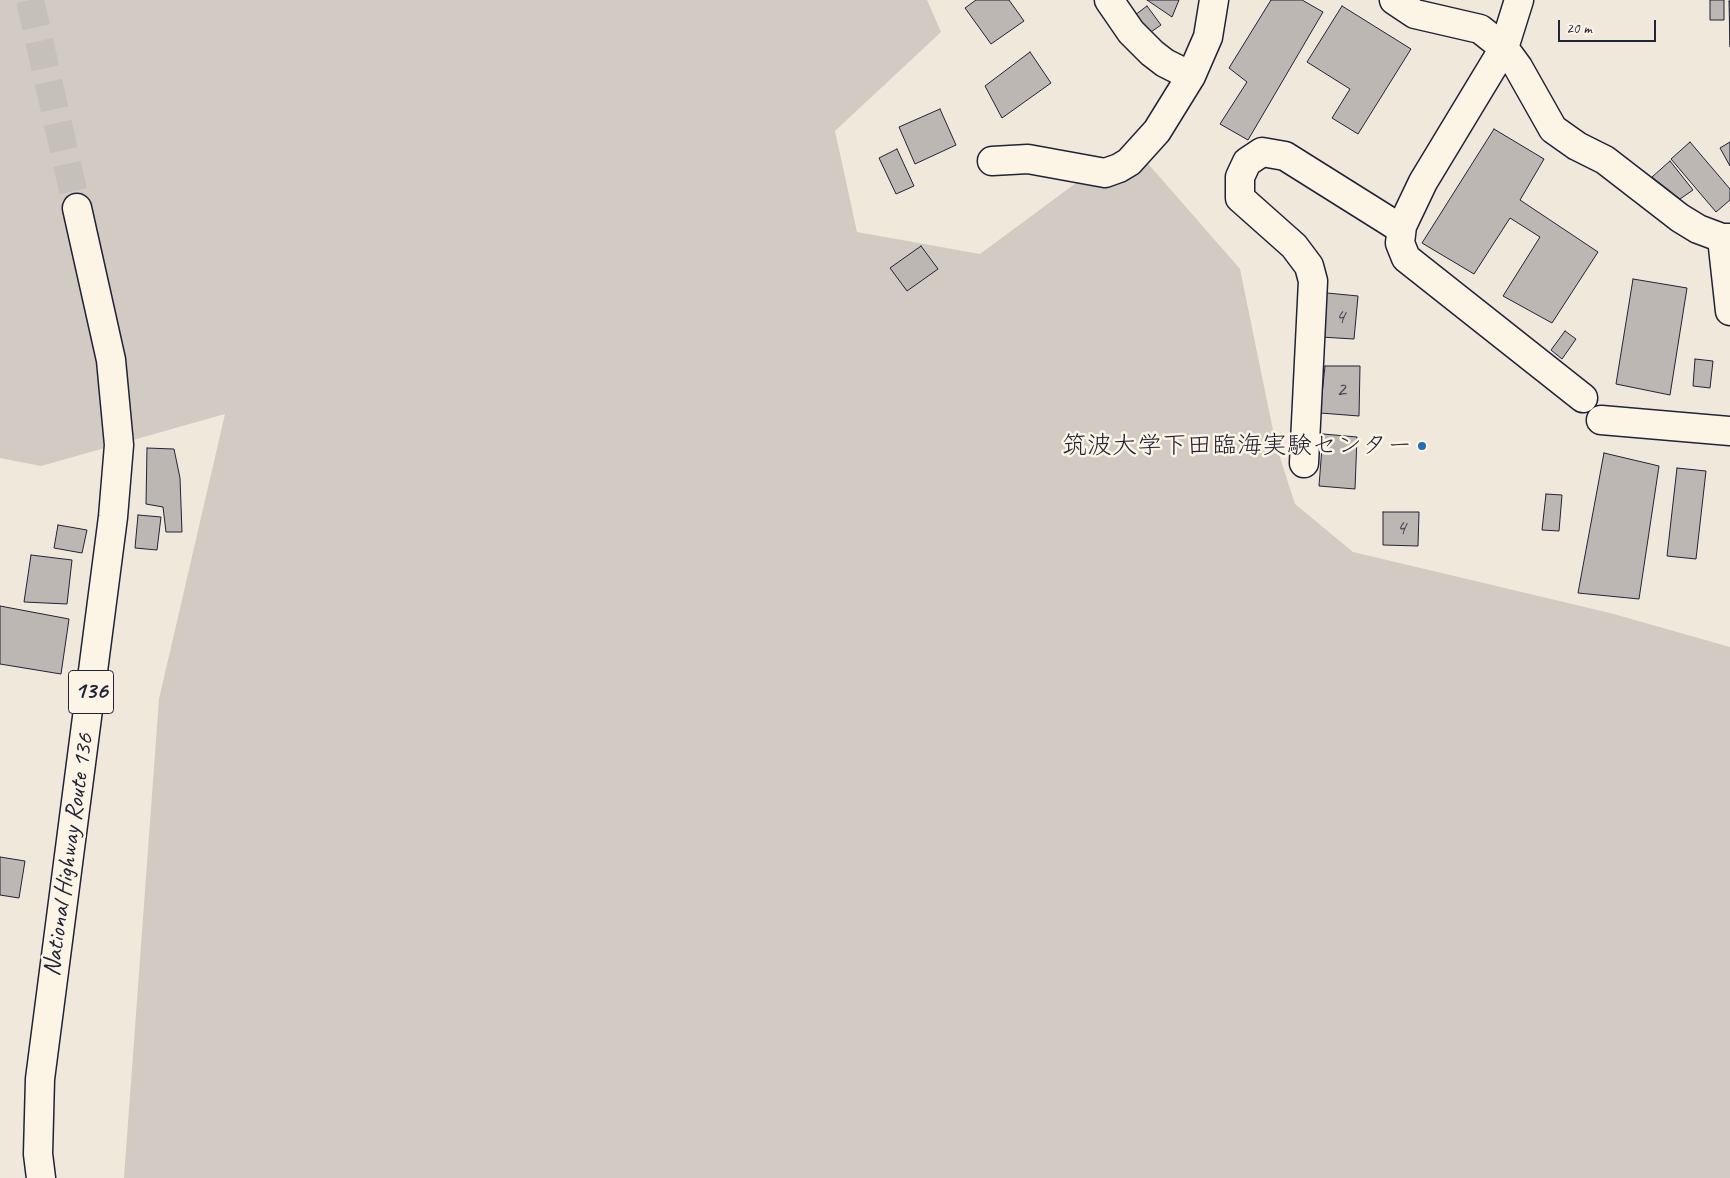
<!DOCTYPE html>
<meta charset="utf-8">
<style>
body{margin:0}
#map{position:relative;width:1730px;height:1178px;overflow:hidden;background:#efe8db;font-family:Caveat,sans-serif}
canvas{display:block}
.scale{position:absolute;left:1558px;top:20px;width:98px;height:22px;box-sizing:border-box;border:2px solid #22223b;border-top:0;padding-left:6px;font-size:15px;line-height:18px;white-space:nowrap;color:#22223b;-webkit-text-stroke:4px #fcf5e5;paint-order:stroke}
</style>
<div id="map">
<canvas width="1730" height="1178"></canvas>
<div class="scale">20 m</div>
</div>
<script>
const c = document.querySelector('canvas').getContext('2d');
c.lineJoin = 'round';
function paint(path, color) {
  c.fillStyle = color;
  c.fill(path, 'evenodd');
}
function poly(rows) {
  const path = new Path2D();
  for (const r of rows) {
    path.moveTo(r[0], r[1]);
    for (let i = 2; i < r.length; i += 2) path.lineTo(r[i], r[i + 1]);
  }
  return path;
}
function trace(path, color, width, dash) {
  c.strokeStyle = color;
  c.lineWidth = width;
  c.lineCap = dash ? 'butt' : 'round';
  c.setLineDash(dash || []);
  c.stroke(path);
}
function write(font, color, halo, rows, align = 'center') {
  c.font = font + ' Caveat,"Klee One",sans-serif';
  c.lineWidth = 5;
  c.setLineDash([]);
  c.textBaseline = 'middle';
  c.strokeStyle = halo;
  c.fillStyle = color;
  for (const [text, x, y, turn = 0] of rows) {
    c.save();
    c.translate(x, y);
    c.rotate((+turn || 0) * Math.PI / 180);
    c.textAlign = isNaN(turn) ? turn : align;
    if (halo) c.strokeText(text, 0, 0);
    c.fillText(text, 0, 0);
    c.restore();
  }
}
const green = poly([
 [0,0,927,0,941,32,835,131,857,232,980,254,1130,143,1240,269,1276,445,1295,504,1353,552,1610,613,1730,647,1730,1178,124,1178,159,699,225,414,41,466,0,458]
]);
const building = poly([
 [976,0,1009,0,1024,21,991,44,965,8,976,0],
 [1147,0,1179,0,1172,17,1147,0],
 [1271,0,1302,0,1323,12,1248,140,1220,124,1247,82,1229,68,1271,0],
 [1710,0,1724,0,1724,20,1710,20,1710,0],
 [1729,1,1730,1,1730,47,1729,1],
 [1147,6,1161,25,1148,34,1135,15,1147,6],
 [1342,6,1411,49,1358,134,1332,118,1350,89,1307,62,1342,6],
 [1030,52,1051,83,1002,118,985,86,1030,52],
 [940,109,956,145,915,164,899,127,940,109],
 [1494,129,1544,159,1520,200,1598,252,1552,323,1503,296,1540,237,1510,218,1474,274,1422,243,1494,129],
 [1690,142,1730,189,1730,200,1716,212,1671,159,1690,142],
 [1730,142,1730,166,1720,148,1730,142],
 [897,149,914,186,896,194,879,158,897,149],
 [1670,161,1693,190,1680,199,1652,177,1670,161],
 [921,246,938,269,907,291,890,268,921,246],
 [1633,279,1687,288,1670,395,1616,384,1633,279],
 [1327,293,1358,296,1354,339,1321,337,1327,293],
 [1565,331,1576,339,1562,359,1551,350,1565,331],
 [1695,359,1713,361,1710,388,1693,386,1695,359],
 [1325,366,1360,366,1359,416,1320,413,1325,366],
 [1323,434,1357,437,1355,489,1319,486,1323,434],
 [147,448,174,449,180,478,182,532,166,532,163,507,146,504,147,448],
 [1604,453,1659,466,1639,599,1578,593,1604,453],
 [1677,468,1706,471,1696,559,1667,556,1677,468],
 [1546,494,1562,495,1559,531,1542,530,1546,494],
 [1383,512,1419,512,1418,546,1383,545,1383,512],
 [138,515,161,517,157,550,135,548,138,515],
 [58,525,87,530,82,553,54,548,58,525],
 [31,555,72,560,67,604,24,602,31,555],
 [0,606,69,619,61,674,0,664,0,606],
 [0,857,25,861,19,898,0,895,0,857]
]);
const trunkTunnel = poly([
 [30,0,77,208]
]);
const minor = poly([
 [1109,0,1131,32,1152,53,1165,63,1191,76],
 [1394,0,1415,14,1480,29,1504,48,1518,67,1553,129,1577,146,1605,160,1680,218,1698,229,1722,238,1730,238],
 [1519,0,1504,48,1423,182,1402,226,1400,243,1406,258,1583,398],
 [992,161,1028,159,1105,173,1119,168,1129,162,1157,131,1191,76,1208,37,1214,0],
 [1722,238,1730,311],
 [1601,420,1730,431],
 [1304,463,1313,281,1309,266,1294,246,1240,198,1240,177,1247,162,1262,152,1285,156,1395,225,1402,226]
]);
const trunk = poly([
 [41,1178,38,1154,40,1079,113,517,119,445,111,360,77,208]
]);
const markers = [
 [1422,446,5,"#1f6fb2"]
];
const numberNames = [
 ["4",1340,317],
 ["2",1341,390],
 ["4",1401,528]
];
const shields = [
 [91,692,45]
];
const shieldNames = [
 ["136",91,692]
];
const poiNames = [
 ["筑波大学下田臨海実験センター",1412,446]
];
const streetNames = [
 ["National Highway Route 136",69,855,-82]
];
paint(green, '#d1cbc3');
paint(building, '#bcb7b3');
trace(building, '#22223b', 1);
trace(trunkTunnel, '#c6c0bb', 28, [28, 14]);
trace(minor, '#22223b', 31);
trace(trunk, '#22223b', 31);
trace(minor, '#fcf5e5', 28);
trace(trunk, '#fcf5e5', 28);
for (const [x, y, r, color] of markers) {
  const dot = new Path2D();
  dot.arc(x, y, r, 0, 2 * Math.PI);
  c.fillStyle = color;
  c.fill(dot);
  trace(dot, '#fcf5e5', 2);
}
write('22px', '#484759', null, numberNames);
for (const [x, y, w] of shields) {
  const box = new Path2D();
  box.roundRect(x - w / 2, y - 21.5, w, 43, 4);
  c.fillStyle = '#fcf5e5';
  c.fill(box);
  trace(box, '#22223b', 1);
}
write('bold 24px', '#22223b', null, shieldNames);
write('25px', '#22223b', '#fcf5e5', poiNames, 'right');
write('25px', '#22223b', '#fcf5e5', streetNames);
</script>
